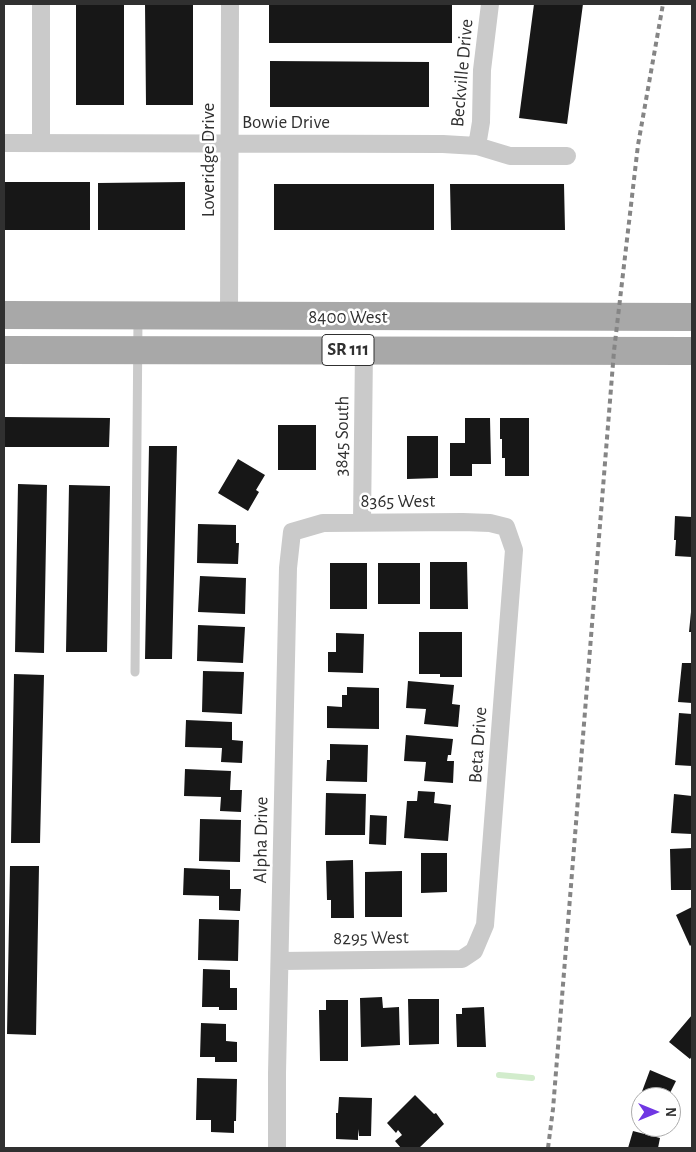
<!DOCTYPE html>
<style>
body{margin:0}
#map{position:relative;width:696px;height:1152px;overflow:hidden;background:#fff;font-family:"Alegreya Sans",sans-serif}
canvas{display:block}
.frame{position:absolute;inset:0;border:5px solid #303030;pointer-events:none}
.north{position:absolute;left:631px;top:1087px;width:50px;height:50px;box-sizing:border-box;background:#fff;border:1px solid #acacac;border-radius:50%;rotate:90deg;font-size:14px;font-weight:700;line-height:20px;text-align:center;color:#303030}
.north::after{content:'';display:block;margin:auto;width:18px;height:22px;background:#7037e3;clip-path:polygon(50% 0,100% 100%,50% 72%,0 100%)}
</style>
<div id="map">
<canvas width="696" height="1152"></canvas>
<div class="frame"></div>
<div class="north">N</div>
</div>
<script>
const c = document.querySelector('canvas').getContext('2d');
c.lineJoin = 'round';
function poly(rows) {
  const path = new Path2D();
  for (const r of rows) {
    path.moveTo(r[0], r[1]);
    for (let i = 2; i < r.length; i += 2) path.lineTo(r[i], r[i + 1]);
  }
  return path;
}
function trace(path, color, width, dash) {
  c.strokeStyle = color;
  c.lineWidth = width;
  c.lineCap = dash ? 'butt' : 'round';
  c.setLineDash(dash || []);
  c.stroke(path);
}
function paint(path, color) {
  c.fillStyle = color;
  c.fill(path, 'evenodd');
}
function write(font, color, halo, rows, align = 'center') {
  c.font = font + ' "Alegreya Sans",sans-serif';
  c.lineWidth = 5;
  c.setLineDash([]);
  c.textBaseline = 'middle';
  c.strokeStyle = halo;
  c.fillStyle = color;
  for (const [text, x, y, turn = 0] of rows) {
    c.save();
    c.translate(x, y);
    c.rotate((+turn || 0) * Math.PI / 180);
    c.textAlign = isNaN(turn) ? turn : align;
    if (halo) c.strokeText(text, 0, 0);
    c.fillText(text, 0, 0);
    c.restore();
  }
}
const stream = poly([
 [499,1075,532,1078]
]);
const building = poly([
 [76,4,124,4,124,105,76,105],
 [145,4,193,4,193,105,146,105],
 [269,4,452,4,452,43,269,43],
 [534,4,583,4,567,124,519,118],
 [270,61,429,62,429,107,270,107],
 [4,182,90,182,90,230,4,230],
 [185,182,185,230,98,230,98,183],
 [274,184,434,184,434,230,274,230],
 [450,184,564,184,565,230,451,230],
 [4,417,110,418,109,447,4,447],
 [465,418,490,418,491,464,472,464,472,476,450,476,450,443,465,443],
 [500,418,529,418,529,476,505,476,505,458,502,458,502,439,500,439],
 [278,425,316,425,316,470,278,470],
 [407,436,438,436,438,478,407,479],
 [149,446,177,446,172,659,145,659],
 [238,459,265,475,256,490,259,492,248,511,218,493],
 [18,484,47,485,44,653,15,652],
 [69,485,110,486,107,652,66,652],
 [675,516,692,517,692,557,675,556,676,540,674,540],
 [198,524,236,525,236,543,239,543,238,564,197,563],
 [430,562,467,562,468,609,430,609],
 [330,563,367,563,367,609,330,609],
 [378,563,420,563,420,604,378,604],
 [200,576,246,578,245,614,198,612],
 [691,612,692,612,692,632,689,632],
 [198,625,245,627,243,663,197,661],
 [419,632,462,632,462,677,440,677,440,674,419,674],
 [336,633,364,634,363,673,328,672,328,652,336,652],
 [682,663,692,663,692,703,678,702],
 [203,671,244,672,242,714,202,712],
 [14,674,44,675,40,843,11,843],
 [408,681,454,685,452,704,460,705,458,727,424,724,426,709,406,708],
 [347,687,379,688,379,729,327,728,327,706,342,707,342,695,347,695],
 [679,713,692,714,692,766,675,765],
 [186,720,232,722,232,740,243,741,242,763,221,762,222,748,185,747],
 [406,735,453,739,451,755,448,755,447,761,454,761,453,783,424,781,426,762,404,761],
 [330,744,368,745,367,782,326,781,327,760,330,760],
 [185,769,231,771,230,790,242,790,241,812,220,811,221,797,184,796],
 [418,791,435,792,434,803,451,805,448,841,404,838,407,801,417,801],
 [326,793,366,794,365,835,325,835],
 [674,794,692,796,692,834,671,833],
 [370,815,387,816,386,845,369,844],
 [200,819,241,820,240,862,199,861],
 [692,848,692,890,671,890,670,849],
 [421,853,447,853,447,892,421,893],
 [353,860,354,918,331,918,331,900,327,900,326,861],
 [10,866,39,866,36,1035,7,1034],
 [184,868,230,870,230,889,241,889,240,911,219,910,219,896,183,895],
 [402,871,402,917,365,917,365,872],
 [692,907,692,944,690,946,676,915],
 [199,919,239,920,238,961,198,960],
 [203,969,230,970,230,988,237,988,237,1010,219,1010,219,1007,202,1007],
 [382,997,383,1008,399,1007,400,1045,361,1047,360,998],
 [408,999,439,999,439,1044,409,1045],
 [326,1000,348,1000,348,1061,320,1061,319,1010,326,1010],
 [484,1007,486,1047,457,1047,456,1014,462,1014,462,1008],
 [692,1015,692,1056,690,1059,669,1042],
 [201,1023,226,1024,226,1041,237,1042,237,1062,215,1062,215,1057,200,1057],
 [650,1070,676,1081,668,1097,641,1097,641,1107,637,1105],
 [197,1078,237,1079,236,1121,234,1121,234,1133,211,1132,211,1120,196,1120],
 [415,1095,434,1114,436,1113,444,1124,419,1148,401,1148,395,1141,402,1135,398,1130,396,1133,387,1123],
 [339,1097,372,1098,371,1136,359,1136,358,1129,358,1140,336,1139,336,1113,338,1113],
 [671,1099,675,1100,671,1110],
 [633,1131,660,1138,658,1148,628,1148]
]);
const lane = poly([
 [135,672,138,319]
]);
const street = poly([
 [41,4,41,143],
 [4,143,443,144,477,146,510,156,567,156],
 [477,146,481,122,482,70,490,4],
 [229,316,230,4],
 [362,522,364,350],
 [277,1148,277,1073,288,568,292,532,323,523,463,522,490,523,506,527,514,550,485,925,474,951,462,959,280,961]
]);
const primary = poly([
 [4,315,692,317],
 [4,350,692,351]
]);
const rail = poly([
 [548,1148,553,1109,614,351,638,145,663,4]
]);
const shields = [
 [348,350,52]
];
const shieldNames = [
 ["SR 111",348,350]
];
const streetNames = [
 ["Beckville Drive",462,73,-85],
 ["Bowie Drive",286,122],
 ["Loveridge Drive",208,160,-90],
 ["8400 West",348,317],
 ["3845 South",342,436,-89],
 ["8365 West",398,501],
 ["Beta Drive",478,745,-86],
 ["Alpha Drive",261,840,-89],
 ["8295 West",371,938,-1]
];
trace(stream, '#d2eccc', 6);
paint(building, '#171717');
trace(lane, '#cacaca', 9);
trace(street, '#cacaca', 18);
trace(primary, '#a8a8a8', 28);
trace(rail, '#858585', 4, [5, 4]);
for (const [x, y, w] of shields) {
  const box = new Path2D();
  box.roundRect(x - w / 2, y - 15.5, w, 31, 4);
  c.fillStyle = '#fff';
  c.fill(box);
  trace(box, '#303030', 1);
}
write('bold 18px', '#303030', null, shieldNames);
write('19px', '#303030', '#fff', streetNames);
</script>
